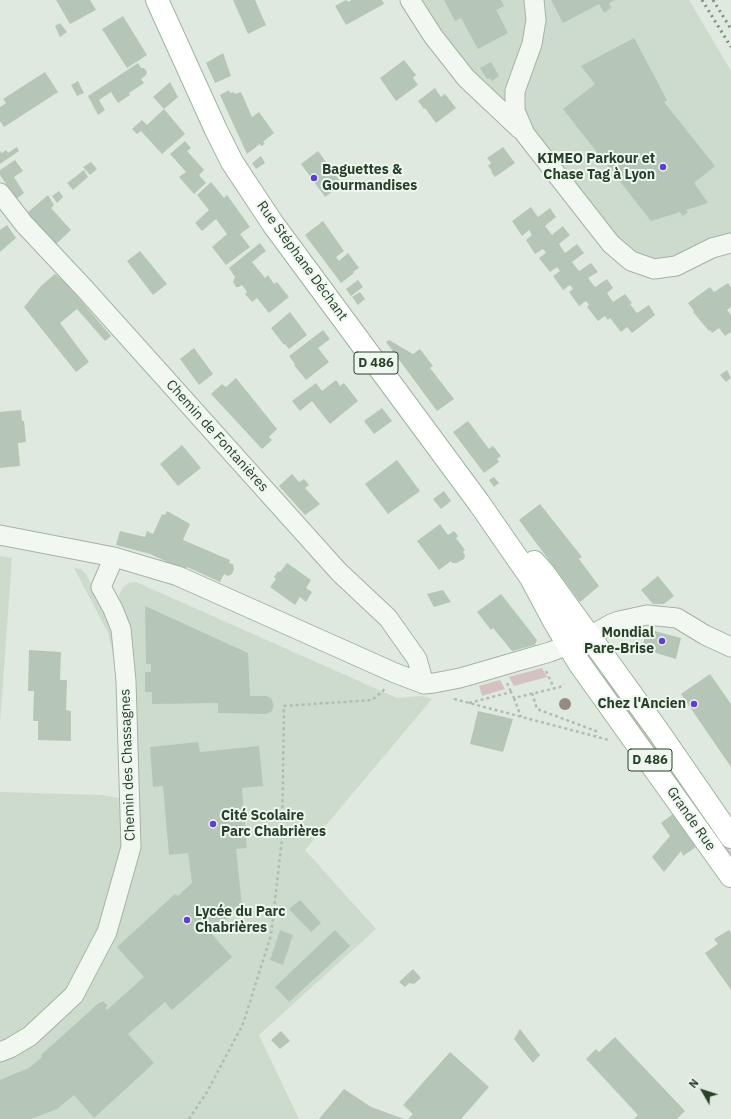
<!DOCTYPE html>
<meta charset="utf-8">
<style>
body{margin:0}
#map{position:relative;width:731px;height:1119px;overflow:hidden;background:#dfe9df;font-family:"IBM Plex Sans",sans-serif}
canvas{display:block}
.north{position:absolute;left:683px;top:1071px;width:40px;height:40px;-webkit-text-stroke:3px #eff6ef;paint-order:stroke;rotate:309deg;font-size:11px;font-weight:700;line-height:16px;text-align:center;color:#274128}
.north::after{content:'';display:block;margin:auto;width:14px;height:18px;background:#274128;clip-path:polygon(50% 0,100% 100%,50% 72%,0 100%)}
</style>
<div id="map">
<canvas width="731" height="1119"></canvas>
<div class="north">N</div>
</div>
<script>
const c = document.querySelector('canvas').getContext('2d');
c.lineJoin = 'round';
function paint(path, color) {
  c.fillStyle = color;
  c.fill(path, 'evenodd');
}
function poly(rows) {
  const path = new Path2D();
  for (const r of rows) {
    path.moveTo(r[0], r[1]);
    for (let i = 2; i < r.length; i += 2) path.lineTo(r[i], r[i + 1]);
  }
  return path;
}
function trace(path, color, width, dash) {
  c.strokeStyle = color;
  c.lineWidth = width;
  c.lineCap = dash ? 'butt' : 'round';
  c.setLineDash(dash || []);
  c.stroke(path);
}
function write(font, color, halo, rows, align = 'center') {
  c.font = font + ' "IBM Plex Sans",sans-serif';
  c.lineWidth = 4;
  c.setLineDash([]);
  c.textBaseline = 'middle';
  c.strokeStyle = halo;
  c.fillStyle = color;
  for (const [text, x, y, turn = 0] of rows) {
    c.save();
    c.translate(x, y);
    c.rotate((+turn || 0) * Math.PI / 180);
    c.textAlign = isNaN(turn) ? turn : align;
    if (halo) c.strokeText(text, 0, 0);
    c.fillText(text, 0, 0);
    c.restore();
  }
}
const built = poly([
 [410,0,689,0,731,71,731,233,672,261,642,258,617,239],
 [0,556,12,558,0,724],
 [74,568,81,569,86,574,106,613,121,605,119,596,123,587,129,583,136,582,397,698,422,696,432,699,305,850,376,929,259,1035,299,1119,0,1119,0,792,101,795,119,798,118,686,115,661,108,633]
]);
const green = poly([
 [542,668,547,677,514,686,509,677],
 [606,674,731,852,731,867,599,678],
 [500,680,505,689,482,696,479,686]
]);
const building = poly([
 [56,0,90,0,96,10,70,24],
 [233,0,255,0,266,25,248,34],
 [346,0,349,2,351,0,382,0,384,4,346,25,335,6],
 [444,0,501,0,504,6,496,10,508,33,478,49,461,18,455,21],
 [551,0,615,0,609,3,611,8,604,13,599,4,563,23],
 [123,16,147,55,127,68,102,29],
 [60,23,67,32,60,37,55,26],
 [634,38,667,100,664,102,715,166,694,183,708,203,686,210,688,212,683,216,680,212,651,221,563,109,595,84,581,66],
 [223,53,231,76,215,83,206,63],
 [404,60,416,75,413,78,418,85,396,101,380,78],
 [491,62,499,76,492,81,490,78,487,79,480,68],
 [138,63,141,68,144,68,147,72,146,75,141,79,144,83,129,93,130,95,118,103,111,92,99,100,105,110,98,115,88,96],
 [45,72,58,92,4,127,0,121,0,107,6,103,3,99],
 [78,81,84,93,77,96,71,85],
 [170,82,178,97,164,109,153,97],
 [435,88,441,97,445,94,456,108,436,123,425,108,424,109,418,101],
 [229,90,230,93,234,92,235,94,241,92,252,117,259,112,274,133,263,142,265,144,261,146,260,144,247,154,220,95],
 [164,109,185,134,162,154,141,131,137,134,132,129,142,120,147,125],
 [185,141,191,148,187,151,204,170,199,175,206,183,194,194,179,177,186,172,170,154],
 [17,147,19,151,0,164,0,151,2,153,6,150,8,153],
 [503,147,515,163,495,177,491,172,492,171,488,166,491,163,487,158],
 [318,151,342,184,325,197,301,164],
 [261,156,265,163,256,169,252,163],
 [15,160,23,171,14,177,24,193,16,199,0,175,0,170],
 [91,162,97,169,90,175,83,167],
 [84,170,88,177,73,190,67,183],
 [211,182,224,198,227,195,250,227,240,234,250,247,226,265,212,247,227,234,216,219,202,231,195,223,209,210,197,195],
 [59,191,63,197,57,203,52,196],
 [48,195,54,205,51,208,71,230,55,245,27,213],
 [531,207,538,217,550,208,556,217,545,226,552,235,563,226,565,229,570,235,559,244,565,253,577,244,584,253,572,262,579,271,591,263,598,272,588,278,595,287,607,279,613,288,607,293,613,302,625,294,632,303,630,304,637,313,649,305,655,315,632,333,627,327,621,332,610,318,608,320,605,316,598,321,587,307,589,305,586,301,579,306,569,292,573,289,570,285,563,290,553,276,560,271,557,267,550,272,539,258,546,253,543,249,535,254,526,240,532,235,529,230,522,236,512,221],
 [323,221,344,251,336,257,339,261,348,253,359,268,353,272,354,273,341,283,305,235],
 [7,225,16,238,0,252,0,230],
 [260,243,266,251,252,262,265,278,268,275,274,284,277,282,289,297,269,313,257,298,252,302,245,294,247,292,242,285,239,287,236,287,233,282,235,277,229,268],
 [140,251,167,284,153,295,127,261],
 [55,274,65,282,111,336,105,341,77,309,60,323,89,362,76,372,24,307,41,286],
 [358,280,363,287,351,296,346,289],
 [728,283,731,287,731,307,727,310,731,315,731,332,725,336,719,328,712,333,710,330,709,331,693,312,694,311,688,303,710,287,714,292],
 [360,292,365,299,358,305,352,297],
 [290,312,307,335,289,349,285,344,284,345,271,328],
 [323,330,330,339,318,348,329,362,306,380,294,365,295,364,289,356],
 [389,340,413,354,420,349,433,366,430,368,454,399,437,411,386,342],
 [194,348,213,374,199,385,180,359],
 [727,370,731,378,726,382,720,375],
 [236,378,277,429,269,437,272,440,262,449,211,394,222,384,226,387],
 [336,380,340,386,344,383,358,401,330,424,312,401,300,411,292,401,316,383,322,391],
 [382,408,392,421,374,434,364,421],
 [21,410,22,421,24,421,26,442,18,443,20,466,0,468,0,412],
 [468,421,489,449,493,446,501,456,497,459,499,462,484,473,453,432],
 [182,445,201,468,178,486,160,464],
 [397,460,420,491,388,514,365,484],
 [292,474,299,482,304,479,309,485,305,488,320,504,305,515,279,486],
 [494,477,499,483,494,487,489,480],
 [444,491,451,501,441,509,433,499],
 [540,504,582,557,579,559,599,586,580,602,519,520],
 [167,511,190,524,183,540,230,560,229,563,233,564,234,569,232,574,228,576,224,574,220,582,187,567,185,570,150,554,116,545,120,531,145,537,147,531,153,534,162,514,165,515],
 [440,524,448,535,454,531,458,536,456,538,465,550,463,552,465,555,464,559,457,563,452,563,451,561,439,570,417,541],
 [287,563,311,580,306,588,312,592,306,602,300,597,295,605,270,587,276,579,274,577,278,571,280,572],
 [658,576,674,596,664,604,653,604,641,590],
 [443,590,451,602,434,607,427,594],
 [501,594,537,640,535,645,512,651,493,628,491,630,477,612],
 [145,606,248,653,250,696,266,696,271,698,274,706,271,712,266,714,218,713,218,703,152,704,152,692,145,692,145,672,151,672,151,664,146,664],
 [647,629,681,638,676,659,646,650,643,644],
 [29,650,61,652,60,680,67,680,66,710,71,711,71,741,38,740,38,721,33,721,34,691,28,691],
 [710,674,731,704,731,767,681,694],
 [478,711,513,719,503,752,470,744],
 [198,742,200,752,259,746,263,786,242,788,247,848,236,849,242,906,211,933,232,957,172,1010,165,1002,128,1034,154,1063,94,1118,74,1095,57,1109,31,1119,0,1119,0,1080,29,1068,42,1057,41,1055,100,1002,101,1003,103,1001,108,1006,105,1008,107,1010,144,977,117,947,175,894,178,896,192,883,188,853,169,855,163,786,153,787,150,747],
 [673,814,696,847,683,856,681,851,664,872,652,857,670,836,661,823],
 [300,900,321,923,311,932,289,909],
 [280,930,293,935,283,965,270,960],
 [335,930,350,946,289,1002,275,987],
 [729,930,731,933,731,990,705,953,718,944,714,939],
 [413,969,421,978,414,984,409,983,405,987,399,982],
 [520,1029,540,1055,533,1063,514,1039],
 [281,1031,290,1041,280,1049,271,1040],
 [615,1037,685,1111,677,1119,634,1119,638,1115,586,1059,596,1049,599,1052],
 [450,1052,489,1087,461,1119,408,1119,413,1114,403,1105],
 [344,1089,371,1107,404,1119,319,1119]
]);
const path = poly([
 [546,671,554,688],
 [507,683,511,692],
 [532,693,537,709,596,731,596,736],
 [514,698,521,717],
 [454,699,609,740],
 [469,703,511,692,514,698,560,687,564,684],
 [189,1119,207,1092,243,1024,271,935,282,839,284,706,372,700,383,691,384,689]
]);
const minor = poly([
 [410,0,433,36,466,78,520,129],
 [534,0,536,20,532,44,515,91,515,111,525,134,611,244,631,261,654,269,676,266,712,248,731,243],
 [0,193,24,224,84,288,339,572,388,618,417,659,424,684],
 [0,535,114,557,178,576,395,673,424,684,434,683,460,678,522,660,550,652,590,636,611,624,619,621,647,615,677,618,705,635,731,647],
 [0,1052,10,1048,30,1036,74,995,107,932,131,847,126,681,121,629,113,609,101,587,114,557]
]);
const major = poly([
 [157,0,216,130,232,162,273,224,479,503,531,578,554,621,579,663,731,876],
 [534,562,543,572,658,731,731,837]
]);
const rail = poly([
 [702,0,731,47],
 [713,0,731,29]
]);
const trees = [
 [565,704]
];
const markers = [
 [663,167,4,"#603ed4"],
 [314,178,4,"#603ed4"],
 [662,641,4,"#603ed4"],
 [694,704,4,"#603ed4"],
 [213,824,4,"#603ed4"],
 [187,920,4,"#603ed4"]
];
const shields = [
 [376,363,44],
 [650,760,44]
];
const shieldNames = [
 ["D 486",376,363],
 ["D 486",650,760]
];
const poiNames = [
 ["KIMEO Parkour et",655,159],
 ["Chase Tag à Lyon",655,175],
 ["Baguettes &",322,170,"left"],
 ["Gourmandises",322,186,"left"],
 ["Mondial",654,633],
 ["Pare-Brise",654,649],
 ["Chez l'Ancien",686,704],
 ["Cité Scolaire",221,816,"left"],
 ["Parc Chabrières",221,832,"left"],
 ["Lycée du Parc",195,912,"left"],
 ["Chabrières",195,928,"left"]
];
const streetNames = [
 ["Rue Stéphane Déchant",302,261,54],
 ["Chemin de Fontanières",217,436,48],
 ["Chemin des Chassagnes",128,765,-92],
 ["Grande Rue",691,819,55]
];
paint(built, '#cddbcd');
paint(green, '#d3c2c0');
paint(building, '#b6c6b6');
trace(minor, '#a4b3a4', 21);
trace(major, '#9eb59e', 24);
trace(path, '#b1bdb1', 2.5, [3, 3]);
trace(minor, '#f2f7f2', 19);
trace(major, '#fff', 22);
trace(rail, '#789378', 3, [2, 4]);
c.fillStyle = '#988a81';
for (const [x, y] of trees) {
  c.beginPath();
  c.arc(x, y, 6, 0, 2 * Math.PI);
  c.fill();
}
for (const [x, y, r, color] of markers) {
  const dot = new Path2D();
  dot.arc(x, y, r, 0, 2 * Math.PI);
  c.fillStyle = color;
  c.fill(dot);
  trace(dot, '#eff6ef', 1.5);
}
for (const [x, y, w] of shields) {
  const box = new Path2D();
  box.roundRect(x - w / 2, y - 11, w, 22, 3);
  c.fillStyle = '#eff6ef';
  c.fill(box);
  trace(box, '#274128', 1);
}
write('bold 13px', '#274128', null, shieldNames);
write('bold 14px', '#274128', '#eff6ef', poiNames, 'right');
write('14px', '#274128', '#eff6ef', streetNames);
</script>
